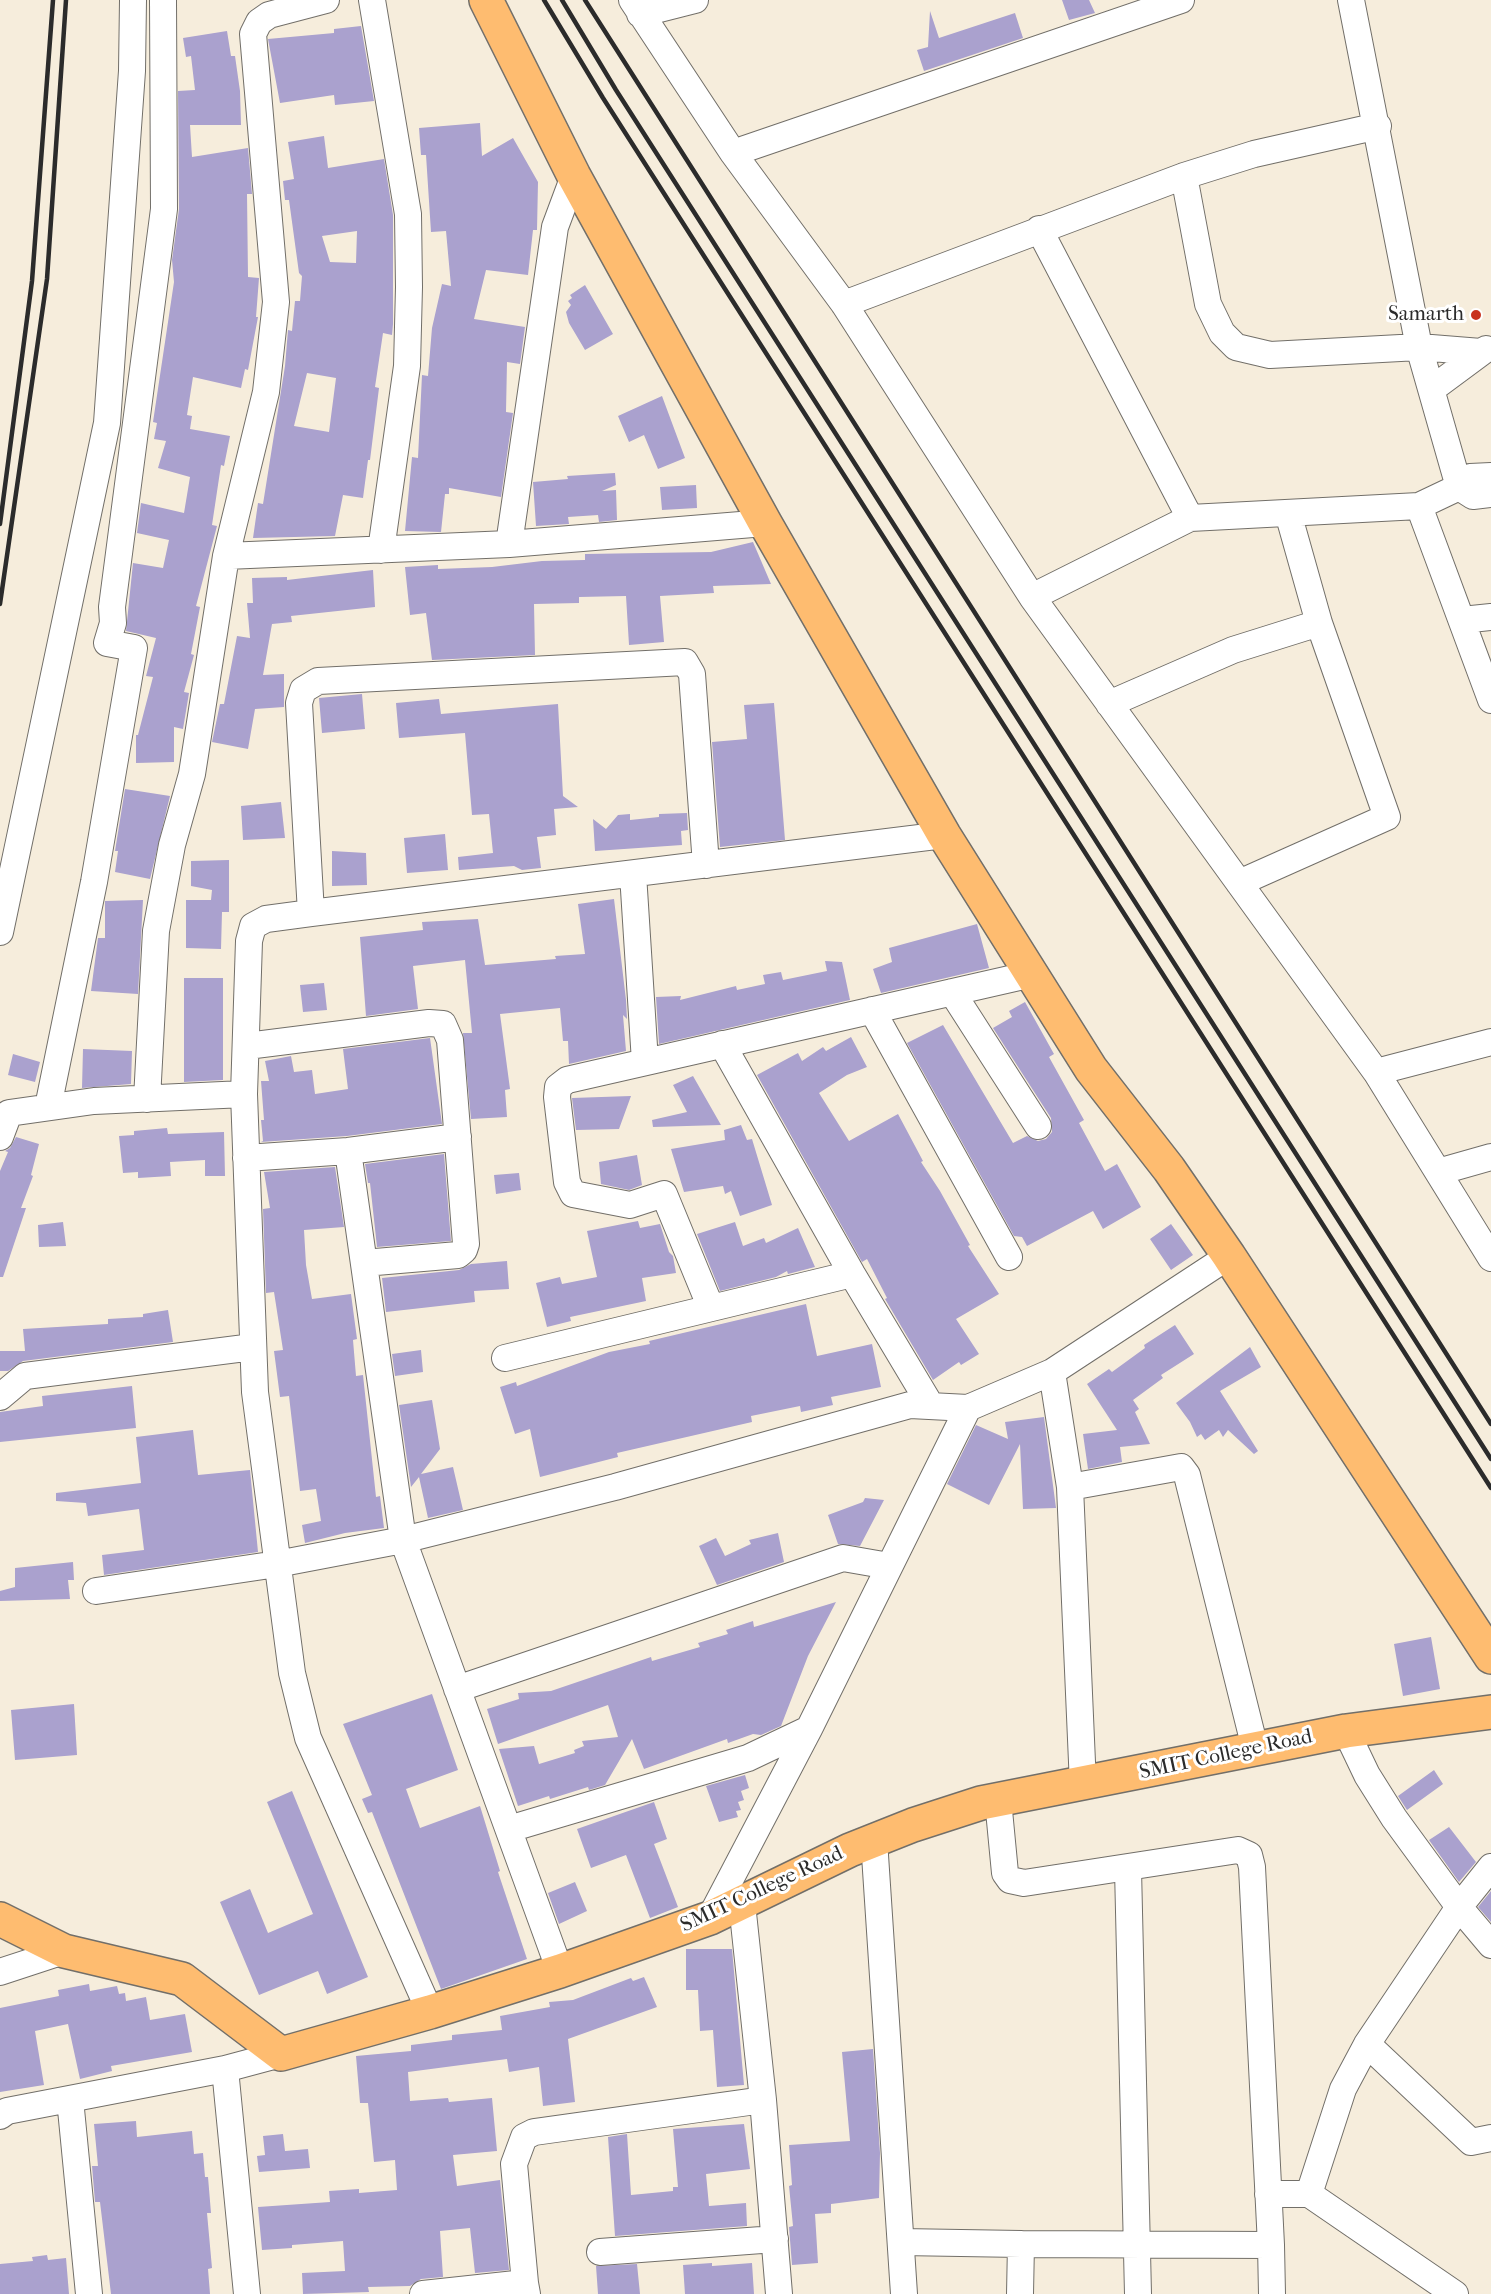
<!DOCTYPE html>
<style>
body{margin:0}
canvas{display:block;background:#f6eddc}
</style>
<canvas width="1491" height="2294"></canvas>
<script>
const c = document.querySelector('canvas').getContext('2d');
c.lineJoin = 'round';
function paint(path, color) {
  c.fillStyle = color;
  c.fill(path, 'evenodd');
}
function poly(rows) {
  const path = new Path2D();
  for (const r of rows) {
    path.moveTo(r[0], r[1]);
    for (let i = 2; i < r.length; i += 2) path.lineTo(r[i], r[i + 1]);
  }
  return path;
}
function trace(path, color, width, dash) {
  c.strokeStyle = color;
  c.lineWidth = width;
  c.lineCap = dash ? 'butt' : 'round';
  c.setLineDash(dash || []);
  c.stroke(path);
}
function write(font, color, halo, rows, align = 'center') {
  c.font = font + ' "IM FELL French Canon",serif';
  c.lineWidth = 6;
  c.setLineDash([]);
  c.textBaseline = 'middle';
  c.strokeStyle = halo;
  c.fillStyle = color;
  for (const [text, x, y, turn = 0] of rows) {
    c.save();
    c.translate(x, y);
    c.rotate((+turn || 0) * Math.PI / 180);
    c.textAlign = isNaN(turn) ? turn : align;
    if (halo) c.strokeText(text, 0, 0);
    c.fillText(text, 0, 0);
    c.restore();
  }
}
const building = poly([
 [1062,0,1089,0,1095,13,1069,20],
 [930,11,939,38,1015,13,1023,38,924,71,917,50,928,47],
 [361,26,374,101,335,105,334,95,280,103,268,39,334,33,334,29],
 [227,31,231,56,235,56,240,91,241,125,190,125,192,157,248,148,252,194,247,194,248,277,259,278,256,317,258,317,248,370,245,369,241,388,193,377,187,415,192,416,190,429,230,436,224,466,221,465,212,525,217,526,196,606,200,607,191,654,194,655,184,692,189,693,183,729,174,727,174,762,136,763,136,735,138,735,153,677,146,676,156,638,126,631,133,563,163,568,169,540,137,533,141,503,184,513,190,477,158,468,166,441,154,439,157,423,153,422,174,282,172,260,179,209,178,91,195,90,191,56,186,57,183,38],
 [480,123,482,156,513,138,538,182,537,230,533,230,528,275,486,270,474,319,525,327,520,364,507,362,506,412,513,413,501,497,449,488,449,494,445,494,441,532,405,531,412,457,418,458,422,375,428,376,432,328,442,284,451,286,446,231,431,232,426,155,421,155,419,128],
 [324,136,328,168,384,159,393,215,393,324,392,335,383,333,375,387,379,388,370,460,368,460,363,498,343,495,335,536,253,538,258,503,263,504,285,366,288,330,292,331,295,301,300,301,302,276,299,273,289,200,285,200,283,181,294,179,288,142],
 [357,231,356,263,330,262,322,236],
 [307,373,336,378,329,432,294,426],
 [585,285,613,334,585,350,569,323,566,312,571,305,568,301,572,298,570,295],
 [662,396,685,458,658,469,644,435,629,442,618,416],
 [615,473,616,485,602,491,616,490,617,520,599,522,598,515,568,517,569,524,536,526,533,482,568,479,567,476],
 [696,485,697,508,662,510,660,487],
 [753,542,771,584,713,586,714,593,660,596,664,642,629,645,626,596,579,597,579,603,534,604,535,655,432,660,426,613,410,615,405,567,438,565,438,569,492,567,542,561,585,560,585,554,711,552],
 [373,570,375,607,291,616,292,622,272,624,263,675,284,674,284,707,255,709,248,749,212,742,220,704,224,704,237,636,250,638,247,603,253,603,252,578,287,577,287,580],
 [362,694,365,729,322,733,319,698],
 [439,699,441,714,558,704,563,796,578,807,554,809,556,835,537,837,541,868,522,870,514,866,459,870,458,857,493,853,489,814,472,815,465,733,399,738,396,703],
 [774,703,785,840,720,847,712,742,747,739,744,705],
 [125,789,170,796,150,879,115,872,118,851,115,851],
 [281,802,285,838,243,840,241,806],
 [687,813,688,830,681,831,682,845,595,851,593,819,606,829,618,815,630,814,630,820,659,817,659,814],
 [445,834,448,870,407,873,404,838],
 [332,851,366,853,367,885,332,886],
 [229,860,229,912,222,912,221,949,186,948,186,900,211,900,212,890,191,886,191,861],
 [614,899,626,1000,627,1019,623,1015,626,1051,569,1064,568,1041,563,1041,560,1008,500,1014,510,1089,505,1090,507,1117,471,1119,463,1033,472,1033,465,960,413,966,418,1009,366,1016,360,937,423,930,422,922,478,919,485,965,556,959,555,956,585,954,578,904],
 [143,900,138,994,91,991,98,938,105,938,105,901],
 [977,924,989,968,881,993,873,969,892,962,889,948],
 [825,961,842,962,850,1000,659,1044,656,997,681,996,680,1000,736,986,737,990,765,984,763,975,781,972,783,980,827,971],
 [184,978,223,978,223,1080,184,1082],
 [324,983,327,1010,303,1012,300,985],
 [1025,1002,1054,1054,1049,1057,1084,1120,1079,1123,1105,1171,1117,1164,1141,1207,1103,1229,1093,1211,1027,1246,1022,1237,1014,1236,907,1043,943,1025,1013,1143,1027,1136,1038,1141,1046,1139,1052,1132,1051,1118,993,1028,1012,1017,1009,1011],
 [851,1037,867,1067,847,1075,819,1093,849,1141,898,1114,923,1161,921,1162,940,1191,970,1245,968,1246,999,1294,956,1319,979,1354,961,1365,959,1362,933,1380,885,1299,887,1298,867,1259,862,1262,757,1075,798,1053,802,1061,823,1047,826,1051],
 [430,1038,442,1124,347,1136,261,1142,263,1141,261,1120,264,1120,261,1081,269,1081,265,1061,291,1056,294,1072,312,1070,315,1094,348,1089,343,1049],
 [83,1049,132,1051,131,1084,82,1088],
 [13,1054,40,1062,35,1082,8,1075],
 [693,1076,721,1125,653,1127,652,1120,687,1112,673,1085],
 [631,1096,619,1129,576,1130,572,1098],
 [741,1125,747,1140,752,1139,772,1205,740,1216,731,1191,725,1194,723,1186,684,1192,671,1149,725,1140,724,1130],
 [167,1128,168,1134,224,1132,225,1176,205,1176,205,1160,170,1162,171,1176,138,1178,138,1172,123,1173,119,1136,134,1135,134,1131],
 [16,1137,39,1144,31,1175,33,1176,21,1208,26,1208,3,1277,0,1277,0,1171,8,1152,5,1151,10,1148],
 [444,1154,451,1241,377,1247,370,1183,368,1183,365,1164],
 [637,1155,642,1185,629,1190,601,1184,599,1162],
 [335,1167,344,1227,304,1230,306,1265,312,1299,351,1294,357,1339,353,1340,356,1376,363,1375,376,1497,380,1496,384,1528,345,1533,305,1543,302,1525,321,1521,316,1489,300,1491,289,1396,280,1397,274,1351,283,1350,274,1292,266,1293,263,1209,270,1208,264,1172],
 [519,1173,521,1190,496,1194,494,1175],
 [638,1221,640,1228,660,1224,669,1252,673,1256,676,1273,642,1278,646,1301,570,1317,571,1321,547,1327,536,1283,560,1277,562,1284,597,1277,587,1231],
 [63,1222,66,1246,39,1247,38,1225],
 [735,1222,743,1246,764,1238,766,1243,798,1228,815,1267,788,1274,787,1271,776,1277,720,1291,697,1234],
 [1171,1224,1193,1255,1171,1270,1150,1239],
 [507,1261,509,1289,474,1291,475,1302,386,1312,382,1278,459,1270,471,1264],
 [806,1304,817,1356,872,1344,881,1387,831,1397,833,1405,801,1412,800,1406,751,1416,752,1422,617,1453,618,1457,540,1477,530,1429,515,1434,500,1387,516,1382,517,1386,609,1352,650,1344,649,1341],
 [168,1310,173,1342,23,1361,8,1371,0,1371,0,1351,25,1351,23,1329,108,1324,108,1319,143,1317,143,1314],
 [1175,1325,1194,1354,1161,1375,1163,1378,1133,1400,1139,1409,1135,1412,1150,1444,1120,1447,1122,1462,1088,1469,1083,1434,1117,1430,1087,1384,1109,1369,1112,1372,1145,1348,1144,1345],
 [1250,1347,1261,1367,1220,1391,1258,1451,1254,1454,1228,1430,1223,1437,1219,1430,1205,1440,1201,1434,1197,1437,1190,1422,1176,1403],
 [421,1350,423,1372,395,1376,392,1354],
 [132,1386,136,1428,0,1442,0,1412,43,1406,42,1396],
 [432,1400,440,1449,421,1474,453,1467,463,1510,428,1518,419,1477,411,1487,399,1405],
 [1044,1417,1056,1508,1023,1509,1020,1444,989,1505,947,1484,976,1425,1008,1439,1005,1422],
 [193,1430,198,1475,250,1470,258,1552,104,1575,102,1555,144,1550,139,1509,88,1516,86,1503,56,1501,56,1493,141,1483,136,1437],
 [865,1498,884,1500,860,1546,838,1544,828,1515,863,1502],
 [778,1533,784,1562,717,1585,699,1546,716,1538,725,1556,751,1544,749,1540],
 [73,1562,74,1580,68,1580,70,1599,0,1601,0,1591,15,1587,15,1568],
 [836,1602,808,1656,781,1726,761,1735,753,1734,728,1743,727,1739,644,1769,632,1739,605,1785,589,1790,588,1787,550,1799,549,1796,518,1806,499,1749,534,1746,539,1764,575,1753,574,1750,584,1746,582,1741,618,1737,608,1705,498,1744,487,1709,519,1699,518,1693,551,1691,651,1657,652,1661,700,1647,698,1643,728,1634,726,1630,753,1621,754,1627],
 [1431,1637,1440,1689,1403,1696,1394,1644],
 [432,1694,458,1770,406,1789,420,1828,480,1806,500,1871,498,1872,527,1959,441,1989,372,1812,368,1813,362,1799,372,1795,343,1724],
 [74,1704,77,1755,15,1760,11,1710],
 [1434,1770,1443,1784,1407,1810,1398,1796],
 [745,1775,749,1788,741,1791,744,1800,738,1802,741,1810,736,1811,738,1817,719,1822,706,1786],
 [292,1791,368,1977,327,1994,318,1971,259,1995,220,1902,250,1889,268,1933,313,1914,267,1802],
 [654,1802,667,1839,654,1844,678,1907,650,1918,626,1855,591,1868,577,1829],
 [1449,1827,1476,1862,1459,1882,1429,1840],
 [575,1882,587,1911,559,1924,548,1893],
 [1491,1891,1491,1922,1478,1907],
 [686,1949,732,1949,744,2085,717,2087,713,2030,700,2031,698,1990,686,1990],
 [644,1977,657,2007,568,2039,575,2102,543,2106,539,2067,509,2072,507,2059,408,2072,410,2101,448,2098,449,2102,492,2098,497,2151,453,2155,457,2186,500,2180,509,2270,475,2273,470,2228,440,2231,443,2277,421,2279,410,2286,368,2287,369,2292,303,2294,302,2273,345,2271,343,2241,292,2245,292,2248,262,2250,258,2207,330,2202,329,2191,359,2189,359,2193,397,2190,395,2160,374,2162,368,2103,360,2103,356,2056,411,2051,411,2045,452,2040,452,2035,502,2030,500,2016,550,2007,549,2002,573,2000,631,1978,633,1981],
 [89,1984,90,1991,117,1986,119,1994,125,1993,126,2001,146,1997,150,2020,185,2014,192,2052,111,2066,112,2071,80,2079,68,2024,35,2031,44,2085,0,2092,0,2008,59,1996,58,1990],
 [873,2049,880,2153,879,2198,831,2204,831,2213,815,2214,818,2263,792,2265,789,2227,793,2226,789,2186,792,2185,789,2145,850,2141,842,2052],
 [136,2121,137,2137,192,2131,194,2154,203,2153,205,2177,208,2177,211,2213,207,2213,212,2268,208,2269,210,2294,111,2294,100,2202,95,2202,92,2166,98,2166,94,2124],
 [744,2124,750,2169,706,2174,709,2206,746,2203,747,2226,615,2236,608,2137,627,2134,631,2195,673,2191,673,2187,678,2187,673,2129],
 [283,2134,285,2151,308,2149,310,2168,259,2172,257,2156,265,2155,263,2136],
 [47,2255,48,2260,66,2258,69,2294,0,2294,0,2264,33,2261,32,2257],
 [712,2263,712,2266,752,2263,754,2294,685,2294,683,2265],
 [637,2264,640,2294,598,2294,596,2266]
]);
const minor = poly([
 [372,0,408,214,409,287,407,366,381,550],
 [632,0,733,153,844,304,1032,597,1376,1072,1491,1258],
 [1351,0,1419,347,1459,487,1473,496,1491,494],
 [640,14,695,0],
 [733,153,1181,0],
 [1184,176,1208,304,1222,333,1236,347,1270,355,1419,347,1481,352],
 [1039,229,1190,518],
 [844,304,1184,176,1254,154,1378,126],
 [1432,389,1486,349],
 [1419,506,1491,700],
 [509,544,555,227,574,176],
 [226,556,509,544,765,523],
 [1032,597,1190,518,1419,506,1459,487,1470,477,1491,476],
 [1462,620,1491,617],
 [1109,704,1233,650,1319,623],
 [633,874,645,1062],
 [1239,883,1387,817,1319,623,1288,513],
 [311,913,299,703,303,690,318,681,685,662,692,674,706,865],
 [0,932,107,423,132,71,133,0],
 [952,992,1038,1126],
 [872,1010,1009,1257],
 [722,1044,852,1274,931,1406],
 [247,1046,429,1023,443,1024,450,1040,466,1244,464,1250,458,1255,364,1263],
 [1376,1072,1491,1042],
 [147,1099,156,931,172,845,192,774,226,556,266,392,276,302,253,34,259,22,269,15,326,0],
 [48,1107,94,882,134,648,107,643,113,623,112,607,164,209,163,0],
 [0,1137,9,1113,94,1101,244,1094],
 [348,1151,403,1540,560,1971],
 [246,1158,348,1151,458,1137],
 [1438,1172,1491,1157],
 [711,1308,664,1194,630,1205,573,1194,567,1182,557,1097,558,1087,567,1080,1032,974],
 [505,1358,852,1274],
 [1052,1372,1070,1487,1083,1785],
 [0,1397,25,1376,253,1347],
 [1070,1487,1181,1467,1187,1475,1255,1748],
 [96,1591,277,1564,403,1540,615,1487,910,1405,968,1408],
 [457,1689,843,1558,889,1566],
 [1346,1731,1367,1775,1394,1818,1459,1907,1491,1945],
 [998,1800,1005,1873,1010,1880,1024,1883,1238,1850,1249,1855,1252,1867,1271,2245,1021,2244,1020,2294],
 [509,1829,748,1758,809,1729],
 [874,1840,904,2294],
 [1128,1869,1138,2294],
 [742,1904,763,2100,779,2294],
 [710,1918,809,1729,968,1408,1052,1372,1229,1256],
 [0,1972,64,1951],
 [430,2012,308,1738,292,1673,255,1392,244,1094,249,941,253,926,266,919,311,913,944,835],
 [1367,2044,1471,2142,1491,2138],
 [70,2099,89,2294],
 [0,2116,7,2111,225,2069],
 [1268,2194,1309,2194,1343,2089,1367,2044,1459,1907,1491,1867],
 [1309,2194,1455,2294],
 [901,2242,1021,2244],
 [1271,2245,1272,2294],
 [600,2252,775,2239],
 [525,2283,514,2164,524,2137,534,2132,763,2100],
 [247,2294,225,2069,281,2054],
 [423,2294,525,2283,527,2294]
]);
const major = poly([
 [486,0,574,176,765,523,944,835,1091,1069,1169,1169,1229,1256,1491,1657],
 [0,1919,64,1951,182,1979,281,2054,430,2012,560,1971,710,1918,850,1850,913,1825,981,1803,1346,1731,1491,1712]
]);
const rail = poly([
 [544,0,603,98,1491,1488],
 [562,0,616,90,1491,1459],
 [585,0,1491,1424],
 [0,524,32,281,53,0],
 [0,604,47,279,66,0]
]);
const markers = [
 [1476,315,6,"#c8321e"]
];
const poiNames = [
 ["Samarth",1464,315]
];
const streetNames = [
 ["SMIT College Road",1226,1755,-12],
 ["SMIT College Road",762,1890,-25]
];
paint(building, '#aaa1ce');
trace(minor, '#726f69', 28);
trace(major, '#726f69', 36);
trace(minor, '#fff', 26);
trace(major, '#febc70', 33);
trace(rail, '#2b2b2b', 4.5);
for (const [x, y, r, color] of markers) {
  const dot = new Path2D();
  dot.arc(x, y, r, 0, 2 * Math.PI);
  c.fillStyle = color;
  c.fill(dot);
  trace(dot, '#fff', 2);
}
write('21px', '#2b2b2b', '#fff', poiNames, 'right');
write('21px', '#2b2b2b', '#fff', streetNames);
</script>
